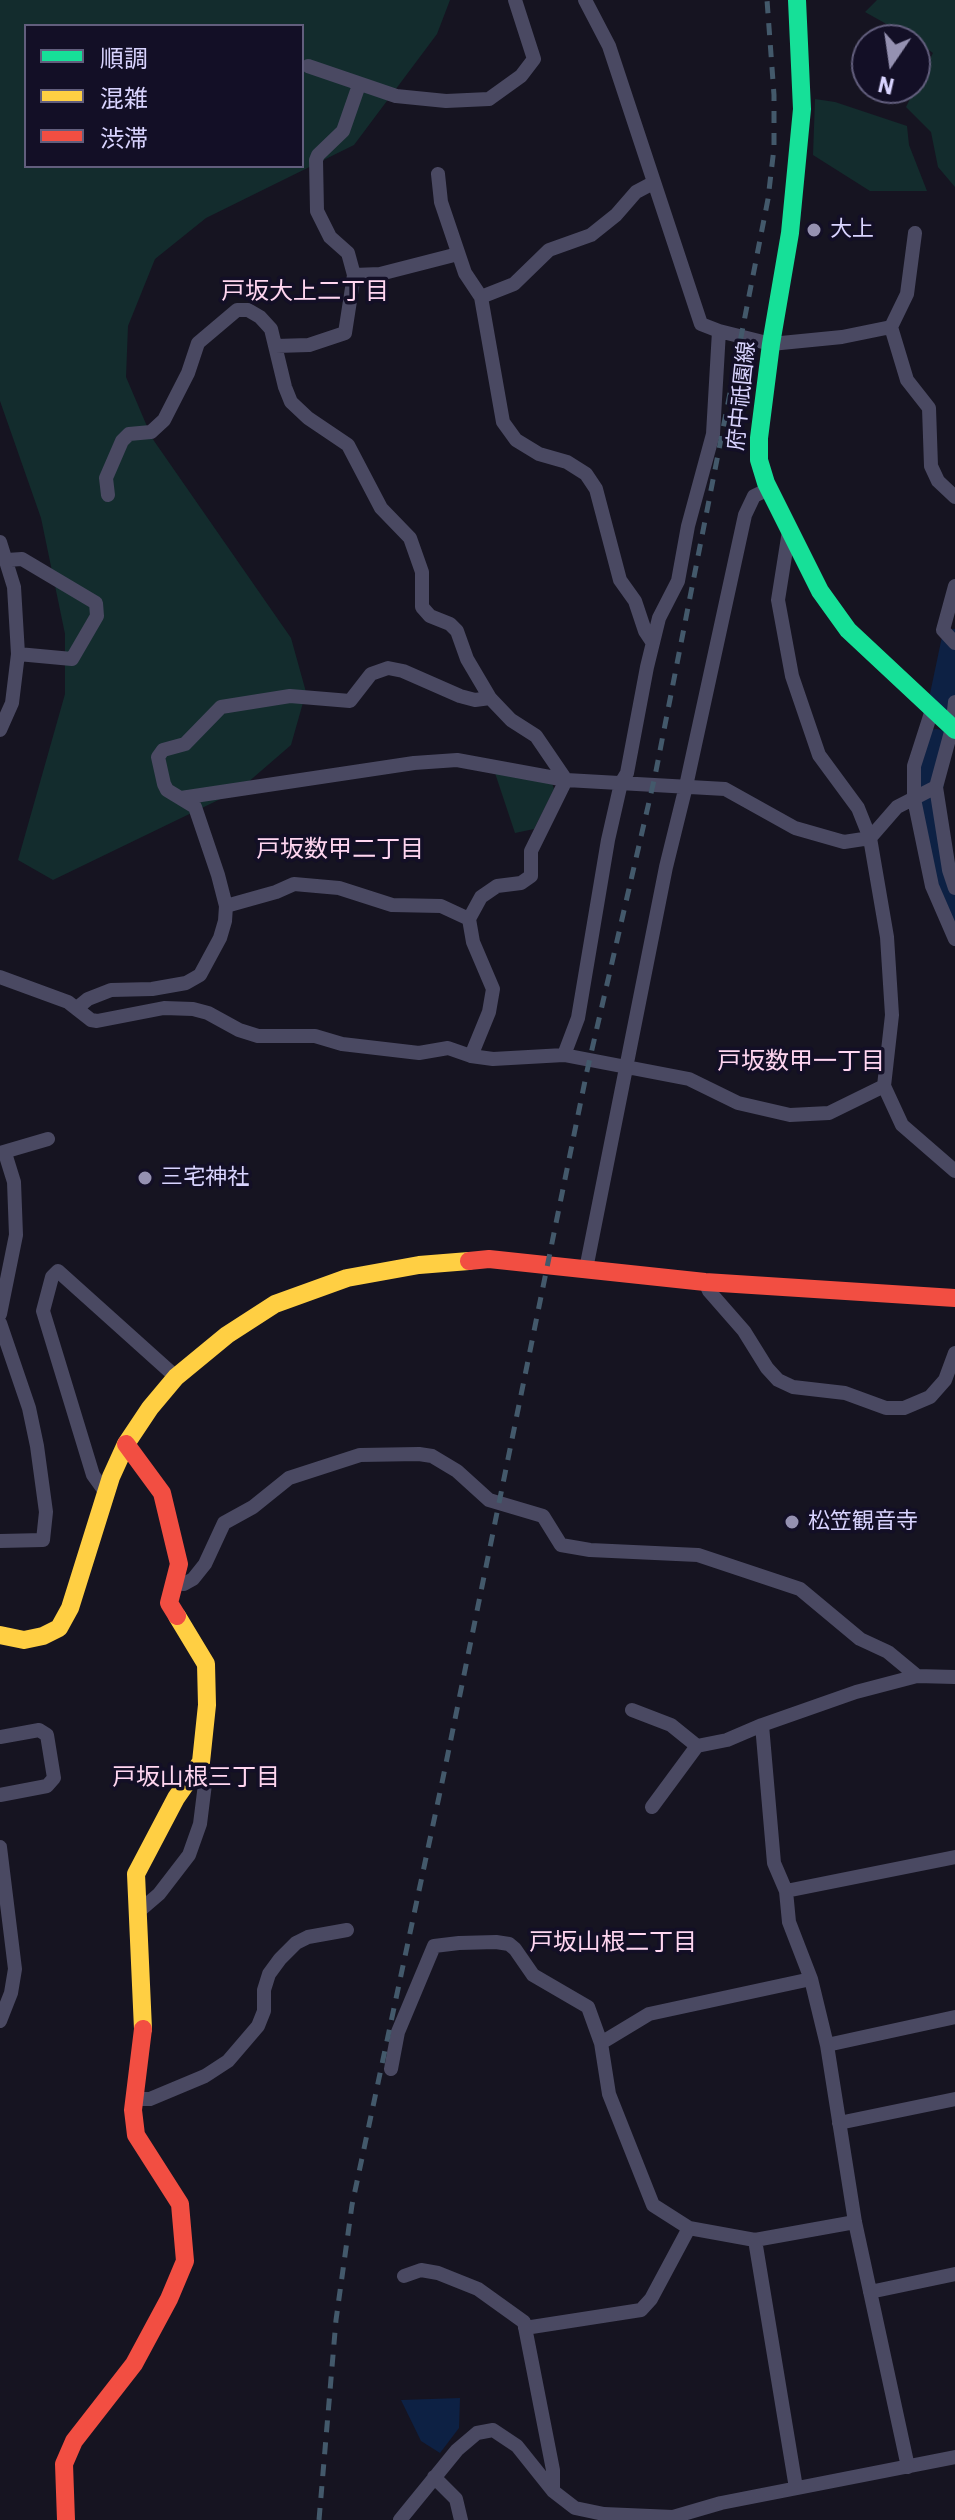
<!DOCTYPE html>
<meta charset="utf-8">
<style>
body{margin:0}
#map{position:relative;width:955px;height:2520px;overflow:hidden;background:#161421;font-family:"IBM Plex Sans","Noto Sans JP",sans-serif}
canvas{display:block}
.legend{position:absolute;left:24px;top:24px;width:280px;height:144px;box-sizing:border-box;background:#130f26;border:2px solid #625e7d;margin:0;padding:10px 14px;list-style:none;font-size:24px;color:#d9d4ff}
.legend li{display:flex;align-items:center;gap:16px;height:40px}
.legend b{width:40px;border:2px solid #625e7d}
.north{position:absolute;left:851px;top:24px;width:80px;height:80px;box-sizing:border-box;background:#130f26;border:2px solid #625e7d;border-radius:50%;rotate:193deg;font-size:22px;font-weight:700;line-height:32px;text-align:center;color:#d9d4ff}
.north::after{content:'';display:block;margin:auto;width:28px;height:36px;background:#9591b1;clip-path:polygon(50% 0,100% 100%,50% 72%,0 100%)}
</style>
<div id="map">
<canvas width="955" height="2520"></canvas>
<ul class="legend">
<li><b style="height:10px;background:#16e098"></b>順調</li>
<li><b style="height:10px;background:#ffcf43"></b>混雑</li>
<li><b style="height:10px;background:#f24e42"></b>渋滞</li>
</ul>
<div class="north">N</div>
</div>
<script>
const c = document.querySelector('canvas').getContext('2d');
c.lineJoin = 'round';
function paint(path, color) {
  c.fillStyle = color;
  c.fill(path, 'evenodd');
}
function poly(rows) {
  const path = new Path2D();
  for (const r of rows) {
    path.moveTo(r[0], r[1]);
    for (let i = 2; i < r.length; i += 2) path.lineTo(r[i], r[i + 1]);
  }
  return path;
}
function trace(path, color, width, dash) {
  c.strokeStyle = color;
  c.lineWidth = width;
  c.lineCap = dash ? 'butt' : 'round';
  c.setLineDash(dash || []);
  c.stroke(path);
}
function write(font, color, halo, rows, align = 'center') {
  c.font = font + ' "IBM Plex Sans","Noto Sans JP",sans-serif';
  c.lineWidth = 7;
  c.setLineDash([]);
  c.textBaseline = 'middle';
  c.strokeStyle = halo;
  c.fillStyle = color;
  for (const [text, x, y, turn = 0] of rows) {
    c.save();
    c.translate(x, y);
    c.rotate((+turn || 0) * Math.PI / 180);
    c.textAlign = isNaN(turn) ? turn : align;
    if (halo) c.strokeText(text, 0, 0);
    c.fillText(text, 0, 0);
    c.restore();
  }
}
const green = poly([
 [0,0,450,0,437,34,354,145,206,218,155,259,128,326,126,377,152,438,291,638,306,692,291,745,239,790,53,880,18,860,65,694,65,634,41,518,0,401],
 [26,26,302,26,302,166,26,166],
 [877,0,955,0,955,187,938,167,931,132,906,107,933,53,915,40,865,12],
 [815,99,835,102,907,126,909,145,927,191,870,191,813,155],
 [495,773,552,783,554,789,534,829,515,833]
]);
const water = poly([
 [460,2398,459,2428,440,2453,421,2441,401,2400]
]);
const river = poly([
 [943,700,955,643],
 [936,743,928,794,944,883,955,910]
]);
const street = poly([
 [585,0,609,46,701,324,719,331,771,344,842,337,891,327],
 [308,66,396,96,446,101,489,99,521,76,534,59,515,0],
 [438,174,441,202,465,273,481,297,503,422,516,440,539,454,567,462,586,474,596,489,620,580,635,601,645,631,653,643],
 [915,233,907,294,891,327,907,380,929,408,931,466,938,481,955,497],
 [354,275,348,253,330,237,317,211,316,160,318,155,343,131,359,85],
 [481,297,514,284,549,250,591,235,616,215,636,192,653,183],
 [276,346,309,345,345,333,354,275,380,274,458,254],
 [108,495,106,478,122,441,129,434,151,432,164,420,188,373,198,343,237,310,248,310,260,317,271,329,285,387,291,402,308,418,348,445,381,508,410,538,422,572,422,607,430,616,450,624,457,631,467,659,490,698,511,720,536,736,566,780],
 [789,531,778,600,792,676,819,755,858,808,870,838,887,937,892,1015,884,1086,902,1125,955,1171],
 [0,542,14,587,18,654,12,703,0,730],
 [7,560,22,559,96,603,97,616,72,659,18,654],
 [955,586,943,630,955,643],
 [932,710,914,766,914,799,932,886,955,939],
 [936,787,949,870,955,888],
 [181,798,414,763,457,760,566,780,725,789,795,828,844,842,870,838,897,807,936,787,952,728,955,702],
 [226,906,276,892,294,884,339,888,392,905,441,906,469,919],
 [0,977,68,1002,91,1020,97,1021,164,1008,193,1009,208,1013,239,1030,258,1036,315,1036,342,1044,419,1053,448,1048,471,1056,493,1059,564,1055,689,1079,738,1103,790,1115,829,1113,884,1086],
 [77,1008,88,999,111,990,152,989,186,983,200,975,220,938,225,921,226,906,218,875,195,807,167,790,164,784,158,757,163,750,185,744,221,707,290,696,350,701,371,674,388,668,403,671,460,696,475,700,490,698],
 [564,1055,578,1018,608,840,621,783,627,773,647,667,659,618,678,581,688,526,713,434,719,331],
 [471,1056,489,1012,493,989,473,942,469,919,481,897,497,886,521,883,531,876,531,851,566,780],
 [0,1153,48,1139],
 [586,1269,666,867,686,786,745,515,754,496,769,489],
 [705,1282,709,1291,744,1331,767,1368,778,1380,793,1387,845,1393,886,1408,904,1408,930,1397,945,1380,955,1353],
 [0,1314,16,1235,14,1182,5,1153],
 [0,1323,29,1408,37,1446,46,1512,43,1540,0,1541],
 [106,1493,93,1475,43,1311,52,1277,58,1271,176,1377],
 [174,1583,184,1584,193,1579,205,1564,224,1523,253,1507,289,1478,360,1455,419,1454,432,1456,457,1471,489,1500,543,1516,561,1545,590,1550,698,1555,800,1589,860,1639,888,1652,917,1676],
 [632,1710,671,1725,697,1746],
 [762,1725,774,1863,786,1891,789,1922,811,1979,827,2045,855,2222,908,2467],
 [0,1737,39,1730,47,1735,54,1778,47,1786,0,1795],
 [652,1807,697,1746,727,1740,762,1725,856,1692,917,1676,955,1677],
 [0,1847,15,1969,11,1993,0,2021],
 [786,1891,955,1857],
 [138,1912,159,1894,189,1855,200,1824,205,1784,201,1762],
 [601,2043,649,2014,811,1979],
 [827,2045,955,2017],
 [391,2069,398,2032,434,1946,459,1943,496,1942,509,1944,515,1949,533,1975,588,2007,601,2043,609,2094,653,2205,689,2228,755,2240,855,2222],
 [134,2099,150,2099,205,2076,228,2061,258,2026,264,2011,264,1990,269,1974,280,1959,296,1943,308,1937,347,1930],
 [839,2123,955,2099],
 [755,2240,796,2488],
 [404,2276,421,2270,438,2273,478,2289,524,2322,553,2470,553,2491],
 [870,2292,955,2274],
 [525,2328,641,2310,651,2299,689,2228],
 [434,2477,456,2499,461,2520],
 [400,2520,457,2450,477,2433,493,2430,517,2446,553,2491,575,2508,604,2514,673,2517,721,2503,955,2457]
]);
const fast = poly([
 [797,0,802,109,790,233,771,344,759,438,759,460,766,483,820,591,848,630,955,730]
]);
const slow = poly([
 [0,1635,24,1640,43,1636,59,1628,70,1608,111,1477,126,1444,150,1408,176,1377,227,1335,275,1304,347,1278,419,1265,469,1261],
 [143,2029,136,1874,176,1798,201,1762,207,1705,206,1664,177,1616]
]);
const jam = poly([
 [469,1261,489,1259,705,1282,955,1298],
 [126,1444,162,1493,179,1564,169,1603,177,1616],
 [66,2520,64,2464,74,2441,134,2364,169,2299,185,2261,180,2204,136,2135,133,2110,143,2029]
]);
const rail = poly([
 [319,2520,336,2320,352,2205,443,1778,587,1071,655,776,768,199,774,148,774,95,767,0]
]);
const markers = [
 [814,230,8,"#9591b1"],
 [145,1178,8,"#9591b1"],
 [792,1522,8,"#9591b1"]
];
const poiNames = [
 ["大上",830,230],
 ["三宅神社",161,1178],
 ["松笠観音寺",808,1522]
];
const streetNames = [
 ["府中祇園線",742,396,-84]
];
const neighbourhoodNames = [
 ["戸坂大上二丁目",305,292],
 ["戸坂数甲二丁目",340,850],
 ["戸坂数甲一丁目",801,1062],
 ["戸坂山根三丁目",196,1778],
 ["戸坂山根二丁目",613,1943]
];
paint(green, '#132c2d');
paint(water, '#0d2144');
trace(river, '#0d2144', 28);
trace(street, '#4a4962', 14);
trace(fast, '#16e098', 18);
trace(slow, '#ffcf43', 18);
trace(jam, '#f24e42', 18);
trace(rail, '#43596b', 5, [12, 10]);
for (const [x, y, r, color] of markers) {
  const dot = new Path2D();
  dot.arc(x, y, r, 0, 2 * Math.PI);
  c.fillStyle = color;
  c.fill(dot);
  trace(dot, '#130f26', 3);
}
write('22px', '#d9d4ff', '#130f26', poiNames, 'left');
write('22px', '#d9d4ff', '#130f26', streetNames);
write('24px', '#ffd6f0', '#130f26', neighbourhoodNames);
</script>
